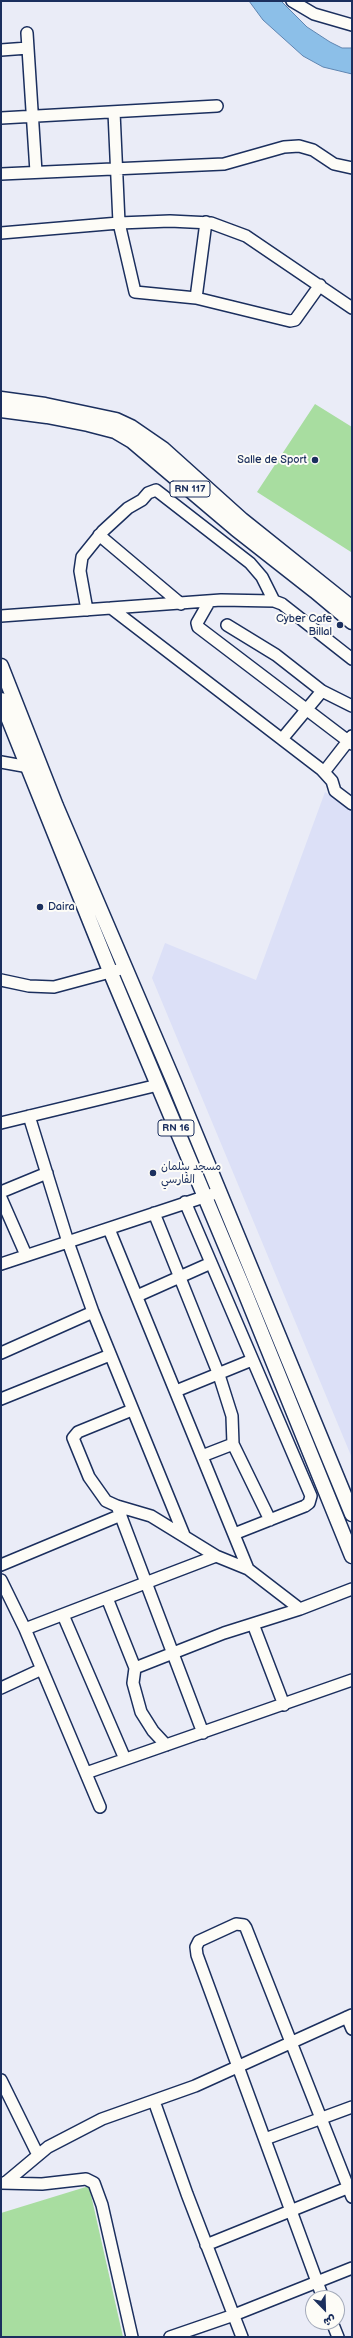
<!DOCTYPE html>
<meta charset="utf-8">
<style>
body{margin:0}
#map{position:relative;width:353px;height:2338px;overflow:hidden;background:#eaecf7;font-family:"Balsamiq Sans","Playpen Sans Arabic",sans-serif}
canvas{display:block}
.frame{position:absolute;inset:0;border:2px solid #1b2f5e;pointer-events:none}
.north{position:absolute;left:305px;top:2290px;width:40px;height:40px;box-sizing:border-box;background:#fdfcf7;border:1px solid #a3aaba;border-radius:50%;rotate:157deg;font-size:11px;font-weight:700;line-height:16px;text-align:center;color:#1b2f5e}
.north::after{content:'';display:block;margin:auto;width:14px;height:18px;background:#1b2f5e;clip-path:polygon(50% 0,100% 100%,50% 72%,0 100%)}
</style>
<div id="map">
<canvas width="353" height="2338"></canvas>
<div class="frame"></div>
<div class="north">ش</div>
</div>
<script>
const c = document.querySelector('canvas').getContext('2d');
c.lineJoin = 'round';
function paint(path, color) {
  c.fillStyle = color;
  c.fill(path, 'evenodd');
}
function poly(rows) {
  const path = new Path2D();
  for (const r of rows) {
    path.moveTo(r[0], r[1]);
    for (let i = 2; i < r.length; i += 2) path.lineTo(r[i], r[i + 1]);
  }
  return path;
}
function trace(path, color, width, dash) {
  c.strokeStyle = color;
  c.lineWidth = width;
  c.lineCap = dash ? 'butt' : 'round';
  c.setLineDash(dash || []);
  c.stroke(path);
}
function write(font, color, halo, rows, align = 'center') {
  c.font = font + ' "Balsamiq Sans","Playpen Sans Arabic",sans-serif';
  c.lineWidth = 4;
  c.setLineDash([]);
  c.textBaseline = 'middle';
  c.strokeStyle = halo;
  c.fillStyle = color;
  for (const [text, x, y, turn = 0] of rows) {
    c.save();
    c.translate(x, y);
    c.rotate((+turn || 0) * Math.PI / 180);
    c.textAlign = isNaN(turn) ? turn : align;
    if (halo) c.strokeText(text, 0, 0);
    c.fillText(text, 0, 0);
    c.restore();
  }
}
const built = poly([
 [325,792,352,812,352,1458,152,978,165,943,256,980]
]);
const green = poly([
 [315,404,352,427,351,552,257,492],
 [89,2186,123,2337,1,2337,1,2213]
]);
const water = poly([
 [249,1,281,1,307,27,330,42,342,48,352,48,352,74,323,67,303,56,263,20,249,1]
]);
const minor = poly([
 [292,1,314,14,352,25],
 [27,33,36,172],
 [1,50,28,48],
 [114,112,119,223,135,292,196,298,290,321,295,320,320,285],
 [1,118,217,106],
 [1,174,224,164,284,147,299,146,313,150,334,164,352,168],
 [1,233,119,223,170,221,211,223,246,236,352,308],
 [196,298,206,222],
 [99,535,181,604],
 [209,602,197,623,198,627,352,744],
 [111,608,322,770,332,781,335,791,352,804],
 [87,610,80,571,82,557,103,531,128,508,142,500,148,493,156,490,250,563,262,577,274,601],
 [1,616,221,600,274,601,282,604,352,659],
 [227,625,276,655,322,691,352,706],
 [282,739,322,691],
 [1,762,29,767],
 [324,772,352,736],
 [1,980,29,986,54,987,125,968],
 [29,1116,68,1242,93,1312,184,1535],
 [1,1123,158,1085],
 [1,1192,47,1173],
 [1,1198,26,1255],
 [185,1202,311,1496,309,1503,305,1506,234,1534],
 [154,1213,219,1375,232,1416,233,1444,270,1520],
 [109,1229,248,1569],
 [1,1264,219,1192],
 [137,1296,211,1263],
 [1,1353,93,1312],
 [176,1391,252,1360],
 [1,1399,110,1355],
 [132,1410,78,1432,73,1438,89,1477,106,1501,117,1506,151,1516,216,1556,248,1569,300,1609,352,1589],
 [202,1456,233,1444],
 [117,1506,203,1733],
 [1,1565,121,1515],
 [1,1580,25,1629,100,1807],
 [107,1598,135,1668,133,1683,141,1712,153,1731,166,1745],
 [63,1615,125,1759],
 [253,1624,284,1705],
 [25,1629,216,1556],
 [135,1668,224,1633,300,1609],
 [1,1688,42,1669],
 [86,1773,352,1680],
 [347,2017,352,2029],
 [1,2080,38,2155],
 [154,2101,187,2194,242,2337],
 [265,2139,352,2107],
 [1,2183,42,2184,86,2179,94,2183,102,2205,132,2337],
 [5,2183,48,2147,102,2119,195,2086,352,2015],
 [206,2245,352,2186],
 [323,2298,197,1955,196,1947,199,1941,236,1924,244,1925,246,1928,352,2197],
 [332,2322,338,2337],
 [170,2337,234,2315,352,2268]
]);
const major = poly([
 [1,399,45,405,116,420,131,427,163,449,242,520,352,608],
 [1,410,47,416,88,424,115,431,132,441,236,529,315,591,352,622],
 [1,666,56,806,174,1082,352,1514],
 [1,700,110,971,242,1285,352,1556]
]);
const markers = [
 [315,460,4,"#1b2f5e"],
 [340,625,4,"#1b2f5e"],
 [40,907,4,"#1b2f5e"],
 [153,1173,4,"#1b2f5e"]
];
const shields = [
 [190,489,40],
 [176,1128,36]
];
const shieldNames = [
 ["RN 117",190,489],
 ["RN 16",176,1128]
];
const poiNames = [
 ["Salle de Sport",307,460],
 ["Cyber Cafe",332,619],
 ["Billal",332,632],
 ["Daira",48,907,"left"],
 ["مسجد سلمان",161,1167,"left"],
 ["الفارسي",161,1180,"left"]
];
paint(built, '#dce0f7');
paint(green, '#a8dda0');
paint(water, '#8cbfe8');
trace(water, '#5f85b1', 1);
trace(minor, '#1b2f5e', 14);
trace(major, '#1b2f5e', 17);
trace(minor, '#fdfcf7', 11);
trace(major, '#fdfcf7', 14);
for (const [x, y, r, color] of markers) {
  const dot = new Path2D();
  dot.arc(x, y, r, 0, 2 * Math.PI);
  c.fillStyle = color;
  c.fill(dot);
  trace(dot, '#fdfcf7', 1.5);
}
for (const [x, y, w] of shields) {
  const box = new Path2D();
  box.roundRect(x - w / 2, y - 8, w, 16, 3);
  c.fillStyle = '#fdfcf7';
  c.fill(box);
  trace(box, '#1b2f5e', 1);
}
write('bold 10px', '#1b2f5e', null, shieldNames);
write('11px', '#1b2f5e', '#fdfcf7', poiNames, 'right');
</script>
